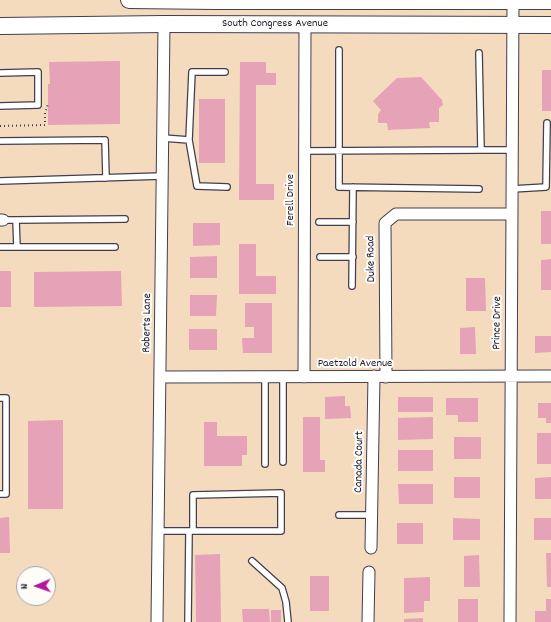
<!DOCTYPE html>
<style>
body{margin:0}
#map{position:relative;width:551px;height:622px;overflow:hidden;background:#f4dbbe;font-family:Dekko,sans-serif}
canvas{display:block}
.north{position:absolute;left:16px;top:566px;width:40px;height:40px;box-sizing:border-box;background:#fdfcf7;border:1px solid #a5a5ac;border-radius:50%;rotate:268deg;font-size:11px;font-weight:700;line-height:16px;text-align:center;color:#22223b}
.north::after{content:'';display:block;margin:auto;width:14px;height:18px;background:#b5179e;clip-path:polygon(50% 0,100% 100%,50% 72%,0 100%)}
</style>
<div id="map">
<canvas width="551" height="622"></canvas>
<div class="north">N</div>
</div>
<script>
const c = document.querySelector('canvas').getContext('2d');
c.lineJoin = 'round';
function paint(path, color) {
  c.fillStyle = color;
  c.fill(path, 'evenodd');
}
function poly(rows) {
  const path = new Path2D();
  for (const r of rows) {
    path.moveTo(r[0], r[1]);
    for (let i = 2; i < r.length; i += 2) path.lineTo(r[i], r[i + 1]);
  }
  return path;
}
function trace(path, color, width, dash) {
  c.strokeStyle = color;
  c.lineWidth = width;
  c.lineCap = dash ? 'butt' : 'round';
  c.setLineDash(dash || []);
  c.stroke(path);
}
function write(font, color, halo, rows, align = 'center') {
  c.font = font + ' Dekko,sans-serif';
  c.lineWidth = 4;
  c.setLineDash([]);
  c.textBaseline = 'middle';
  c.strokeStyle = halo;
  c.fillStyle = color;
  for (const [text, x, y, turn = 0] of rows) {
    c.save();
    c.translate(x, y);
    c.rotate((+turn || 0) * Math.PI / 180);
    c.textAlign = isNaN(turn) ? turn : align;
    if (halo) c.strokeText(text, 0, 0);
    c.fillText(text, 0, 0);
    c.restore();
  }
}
const building = poly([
 [120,61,120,124,48,125,48,84,50,84,49,62],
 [240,62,266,62,266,73,276,73,276,85,256,85,256,184,274,184,274,200,239,200],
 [542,70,551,70,551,111,542,111],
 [421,77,442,100,443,105,439,108,439,122,429,122,430,128,388,130,387,123,378,123,378,114,381,110,373,101,397,78],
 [199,99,225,99,225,163,199,163],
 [541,211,551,211,551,244,541,244],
 [193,223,220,223,220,245,193,246],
 [239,244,256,244,256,276,276,276,276,294,239,294],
 [217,256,217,278,190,278,190,257],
 [551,259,551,290,541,290,541,260],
 [0,271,11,271,11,307,0,307],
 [121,271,122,306,34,307,34,272],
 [466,278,485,278,486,311,466,311],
 [190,295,217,295,216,316,190,316],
 [245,303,272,303,272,353,243,353,242,338,254,338,254,327,245,327],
 [475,327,476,354,460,354,460,328],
 [189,329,217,329,217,350,189,350],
 [535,336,551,336,551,352,535,353],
 [345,396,345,406,350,406,351,418,325,419,325,397],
 [398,397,433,397,433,412,398,412],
 [446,398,478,398,478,422,458,422,458,415,446,415],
 [538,403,551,403,551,423,546,423,546,418,538,418],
 [303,417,320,417,320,460,325,460,325,472,303,472],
 [433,417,433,439,398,440,398,418],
 [63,420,63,509,28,509,28,421],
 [204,422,217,422,217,436,247,436,247,455,242,455,242,466,204,466],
 [537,433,551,433,551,464,537,464],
 [454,437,481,437,481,459,454,459],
 [398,450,433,450,433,471,398,471],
 [454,477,480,477,480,498,454,498],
 [551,477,551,499,535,499,535,478],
 [398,484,433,484,433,504,399,504],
 [9,517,10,553,0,553,0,518],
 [453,518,480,519,480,540,453,540],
 [534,518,551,518,551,540,534,540],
 [397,523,423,523,423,544,397,544],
 [546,553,551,553,551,587,547,587],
 [220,554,221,622,196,622,195,555],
 [479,555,480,587,464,587,464,556],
 [310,576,329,576,329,611,310,611],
 [430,577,430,601,424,601,424,612,404,613,404,578],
 [458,599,478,599,478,622,458,622],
 [546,599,551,599,551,622,535,622,535,611,546,611],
 [242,609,269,609,270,622,243,622],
 [271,610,281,610,281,622,271,622],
 [423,618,423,622,404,622,404,619]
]);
const path = poly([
 [0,126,45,125,45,113,48,104]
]);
const lane = poly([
 [339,50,339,187,479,189],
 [0,73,38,72,38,105,0,106],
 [163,138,189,140,197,186,227,187],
 [189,140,192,72,225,72],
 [0,141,105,140,106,178],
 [481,150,512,150],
 [304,151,481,150,479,53],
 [0,181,162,176],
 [512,189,546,187,547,123],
 [3,220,16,220,17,247],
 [16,220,125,219],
 [319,222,353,222],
 [0,247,115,247],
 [320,257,353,257],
 [352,286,353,187],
 [265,377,265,464],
 [0,398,6,398,6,494,0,494],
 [283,462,283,377],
 [339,515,371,515],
 [158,531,281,531,281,493,193,495,193,531],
 [252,561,282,588,286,602,288,622],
 [188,622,189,531]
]);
const street = poly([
 [0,220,3,220],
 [160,377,551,376],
 [304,377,305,24],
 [386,377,385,223,396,214,512,214],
 [371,548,374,376],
 [157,622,164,24],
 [368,622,369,572],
 [510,622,513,0]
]);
const secondary = poly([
 [129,0,215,1,551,1],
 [0,26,164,24,551,25]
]);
const streetNames = [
 ["South Congress Avenue",275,24],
 ["Ferell Drive",291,200,-90],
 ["Duke Road",372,259,-91],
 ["Roberts Lane",148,323,-89],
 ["Prince Drive",498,323,-89],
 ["Paetzold Avenue",355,364],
 ["Canada Court",360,462,-89]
];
paint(building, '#e6a2b7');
trace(lane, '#423e4f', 8);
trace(street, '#423e4f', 13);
trace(secondary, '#423e4f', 18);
trace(path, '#423e4f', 2, [1, 3]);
trace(lane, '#fff', 5.5);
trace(street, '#fff', 11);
trace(secondary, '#fff', 16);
write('12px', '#22223b', '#fdfcf7', streetNames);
</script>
